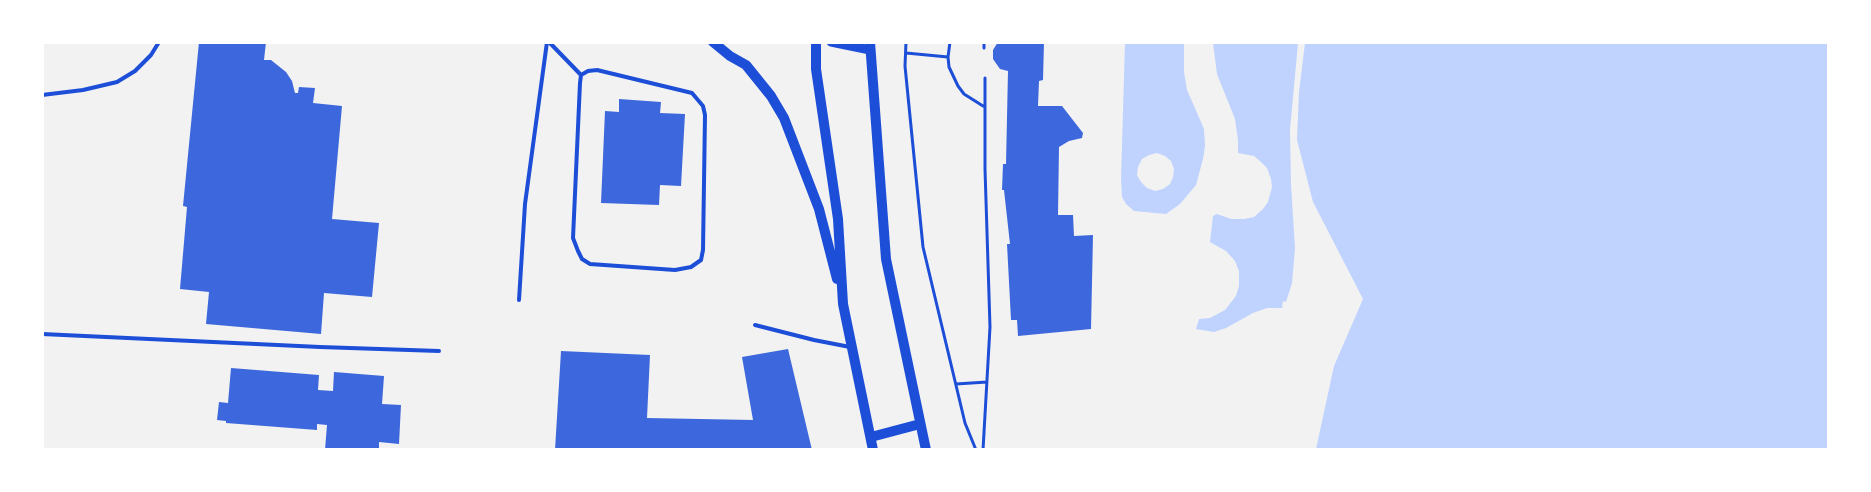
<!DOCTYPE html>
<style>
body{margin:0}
#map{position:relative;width:1871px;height:492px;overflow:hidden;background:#f2f2f2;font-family:Raleway,sans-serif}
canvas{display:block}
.frame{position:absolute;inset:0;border:44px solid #fff;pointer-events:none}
</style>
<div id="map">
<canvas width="1871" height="492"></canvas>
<div class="frame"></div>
</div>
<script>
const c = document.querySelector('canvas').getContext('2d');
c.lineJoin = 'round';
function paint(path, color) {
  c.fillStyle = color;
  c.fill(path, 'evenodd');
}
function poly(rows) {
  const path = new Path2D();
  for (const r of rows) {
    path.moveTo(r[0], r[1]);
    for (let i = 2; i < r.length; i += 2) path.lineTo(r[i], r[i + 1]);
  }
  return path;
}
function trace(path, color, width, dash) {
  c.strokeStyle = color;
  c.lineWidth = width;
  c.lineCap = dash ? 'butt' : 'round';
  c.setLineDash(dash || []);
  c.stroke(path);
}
const water = poly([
 [1125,43,1184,43,1184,72,1187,90,1204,129,1205,146,1203,159,1196,185,1180,204,1166,214,1134,211,1126,204,1122,197,1121,179],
 [1157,153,1165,156,1171,161,1174,169,1173,177,1170,184,1163,189,1155,191,1147,188,1141,182,1137,175,1138,167,1142,159,1149,155],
 [1213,43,1298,43,1290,130,1291,185,1295,248,1292,283,1286,302,1283,301,1282,308,1267,308,1253,313,1226,328,1214,332,1196,329,1199,319,1210,318,1225,310,1236,296,1239,286,1239,271,1235,261,1226,251,1210,242,1213,216,1217,214,1231,219,1244,219,1254,217,1263,209,1268,202,1272,187,1271,179,1267,168,1261,162,1254,156,1238,153,1238,140,1235,119,1217,74],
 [1305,43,1828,43,1828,449,1316,449,1334,366,1363,299,1313,202,1297,140,1299,92]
]);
const building = poly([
 [199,42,266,42,264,60,271,60,286,72,292,81,295,93,298,93,299,87,315,88,313,103,342,106,332,219,379,223,372,297,324,293,321,334,206,324,209,292,180,289,187,207,183,206],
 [998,42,1044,42,1043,80,1039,81,1038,106,1062,106,1083,133,1082,138,1069,141,1059,147,1058,215,1073,215,1074,236,1093,235,1091,329,1018,336,1017,320,1011,320,1007,244,1010,244,1004,190,1002,190,1003,164,1006,164,1008,71,1000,69,993,59,993,50],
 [619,99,661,102,660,113,685,114,681,186,660,185,659,205,601,203,605,111,619,112],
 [788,349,812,450,555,450,561,351,650,355,647,418,753,420,742,357],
 [231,368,319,375,318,390,333,391,334,372,384,376,382,404,401,405,399,444,379,442,379,450,325,450,327,425,317,424,317,430,226,423,226,421,217,420,219,402,228,403]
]);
const path = poly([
 [906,42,905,66,923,247,965,423,976,450],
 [984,42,984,48],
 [906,53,948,57,949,67,958,86,964,94,983,106],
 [948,57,950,42],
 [956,384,987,382],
 [983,450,990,327,985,169,985,78]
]);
const service = poly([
 [549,42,581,75],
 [597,70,692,93,703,106,705,115,703,250,701,260,691,267,675,270,590,264,582,259,578,251,573,238,580,83,581,75,588,71,597,70],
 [42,95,83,90,117,82,135,71,151,55,159,42],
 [519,300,525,204,547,42],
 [755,325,814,340,850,347],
 [42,334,320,347,439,351]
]);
const tertiary = poly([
 [831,42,870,50]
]);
const secondary = poly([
 [713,42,730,56,746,65,771,96,784,118,819,209,837,279],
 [816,42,816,69,838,219,843,304,873,450],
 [870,42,886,259,926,450],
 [871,437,920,424]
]);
paint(water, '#bfd3fe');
paint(building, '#3d67dc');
trace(path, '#1d4ed8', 3);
trace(service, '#1d4ed8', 4);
trace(tertiary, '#1d4ed8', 9);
trace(secondary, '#1d4ed8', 10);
</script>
